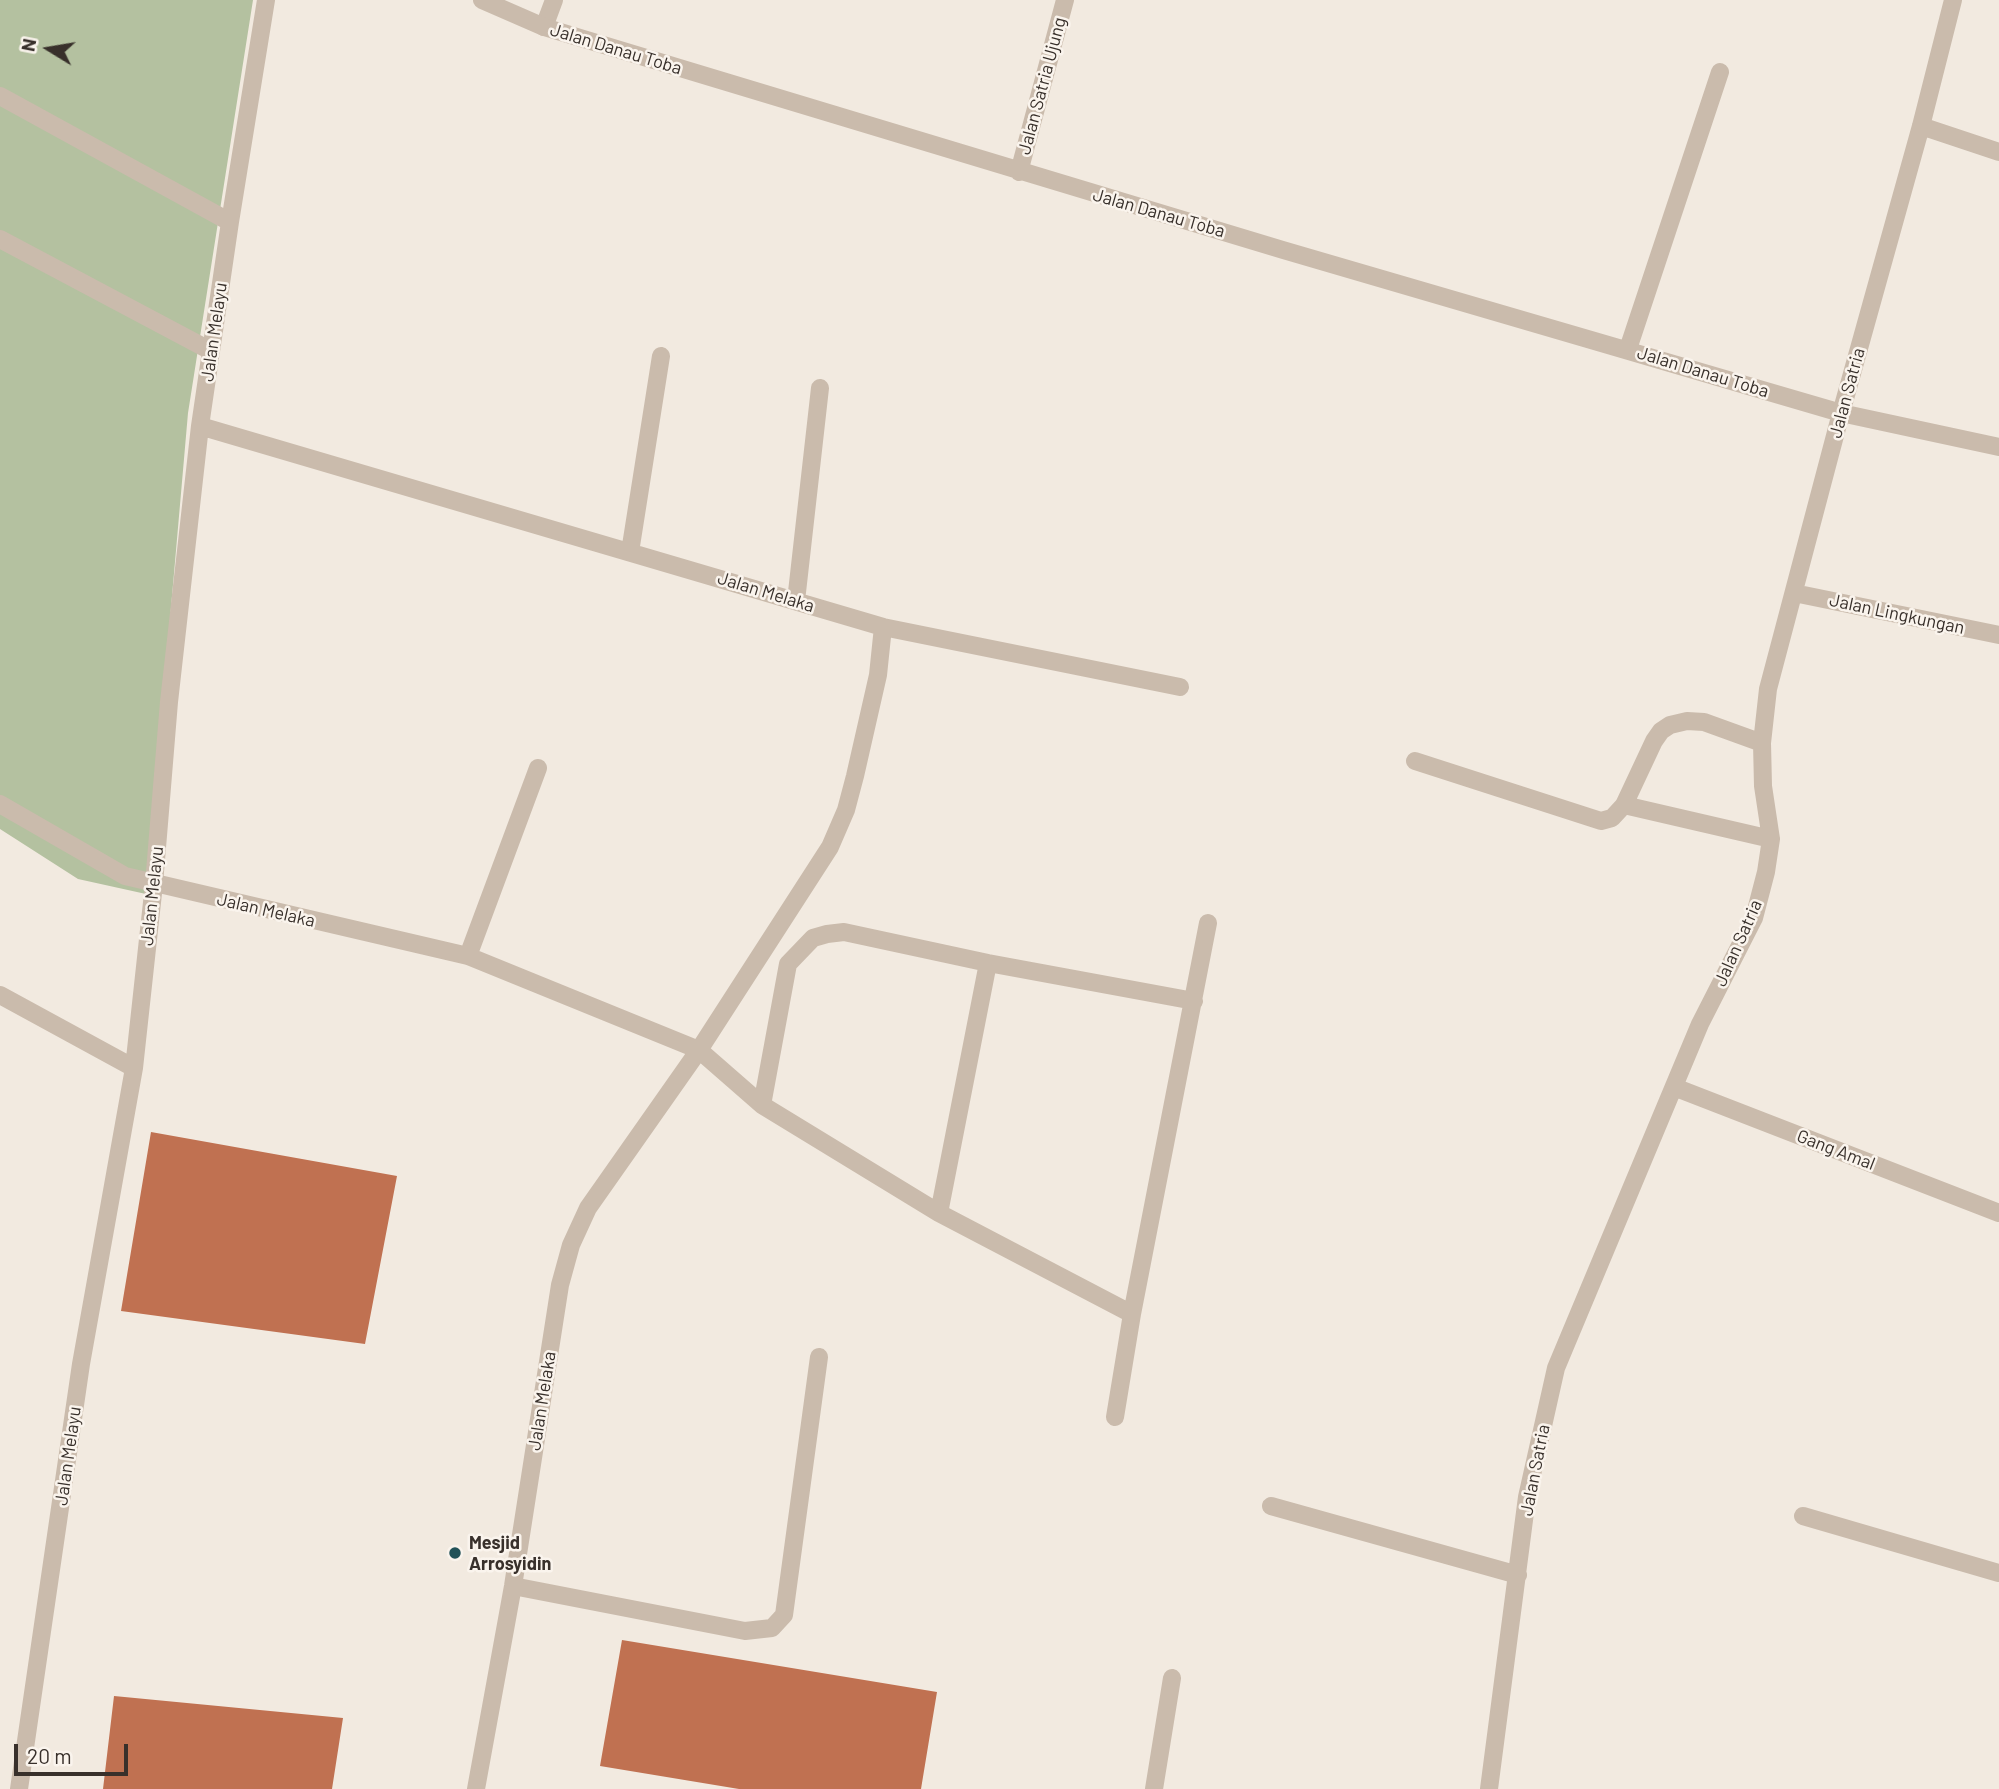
<!DOCTYPE html>
<style>
body{margin:0}
#map{position:relative;width:1999px;height:1789px;overflow:hidden;background:#f2eae0;font-family:Barlow,sans-serif}
canvas{display:block}
.north{position:absolute;left:14px;top:14px;width:70px;height:70px;-webkit-text-stroke:5px #faf4ed;paint-order:stroke;rotate:281deg;font-size:19px;font-weight:700;line-height:28px;text-align:center;color:#38302b}
.north::after{content:'';display:block;margin:auto;width:24px;height:32px;background:#38302b;clip-path:polygon(50% 0,100% 100%,50% 72%,0 100%)}
.scale{position:absolute;left:14px;top:1744px;width:114px;height:32px;box-sizing:border-box;border:4px solid #38302b;border-top:0;padding-left:9px;font-size:21px;line-height:24px;white-space:nowrap;color:#38302b;-webkit-text-stroke:5px #faf4ed;paint-order:stroke}
</style>
<div id="map">
<canvas width="1999" height="1789"></canvas>
<div class="north">N</div>
<div class="scale">20 m</div>
</div>
<script>
const c = document.querySelector('canvas').getContext('2d');
c.lineJoin = 'round';
function paint(path, color) {
  c.fillStyle = color;
  c.fill(path, 'evenodd');
}
function poly(rows) {
  const path = new Path2D();
  for (const r of rows) {
    path.moveTo(r[0], r[1]);
    for (let i = 2; i < r.length; i += 2) path.lineTo(r[i], r[i + 1]);
  }
  return path;
}
function trace(path, color, width, dash) {
  c.strokeStyle = color;
  c.lineWidth = width;
  c.lineCap = dash ? 'butt' : 'round';
  c.setLineDash(dash || []);
  c.stroke(path);
}
function write(font, color, halo, rows, align = 'center') {
  c.font = font + ' Barlow,sans-serif';
  c.lineWidth = 5;
  c.setLineDash([]);
  c.textBaseline = 'middle';
  c.strokeStyle = halo;
  c.fillStyle = color;
  for (const [text, x, y, turn = 0] of rows) {
    c.save();
    c.translate(x, y);
    c.rotate((+turn || 0) * Math.PI / 180);
    c.textAlign = isNaN(turn) ? turn : align;
    if (halo) c.strokeText(text, 0, 0);
    c.fillText(text, 0, 0);
    c.restore();
  }
}
const green = poly([
 [0,0,253,0,188,413,146,894,78,879,0,829]
]);
const building = poly([
 [151,1132,397,1176,365,1344,121,1311],
 [622,1640,937,1692,921,1789,739,1789,600,1766],
 [114,1696,343,1718,332,1789,103,1789]
]);
const lane = poly([
 [544,27,554,0],
 [1154,1789,1172,1678]
]);
const street = poly([
 [482,0,544,27,1283,250,1841,413,1999,447],
 [0,96,230,222],
 [1921,126,1999,152],
 [1019,172,1065,0],
 [0,239,211,351],
 [1628,349,1720,72],
 [200,426,883,627,878,675,855,776,846,810,830,847,699,1050,762,1105,939,1213,1132,1314],
 [630,552,661,356],
 [1794,593,1999,635],
 [796,601,820,388],
 [883,627,1180,687],
 [1415,761,1601,821,1612,818,1624,805,1654,741,1661,731,1670,725,1687,721,1704,722,1762,743],
 [0,804,125,876,468,956,699,1050,588,1208,571,1245,560,1285,513,1586,476,1789],
 [1624,805,1771,839],
 [468,956,538,768],
 [0,995,134,1068],
 [1674,1087,1999,1213],
 [762,1105,788,964,813,938,827,934,844,932,988,963,1194,1001],
 [939,1213,988,963],
 [1115,1417,1132,1314,1208,923],
 [1271,1506,1518,1575],
 [1803,1516,1999,1573],
 [513,1586,745,1631,772,1628,784,1615,819,1357],
 [19,1789,81,1364,134,1068,154,884,169,702,200,426,230,222,266,0],
 [1489,1789,1527,1497,1556,1368,1700,1024,1754,918,1766,872,1771,839,1763,786,1762,743,1768,689,1841,413,1921,126,1953,0]
]);
const markers = [
 [455,1553,7,"#225258"]
];
const streetNames = [
 ["Jalan Danau Toba",616,49,17],
 ["Jalan Satria Ujung",1042,86,-75],
 ["Jalan Danau Toba",1159,213,16],
 ["Jalan Melayu",214,332,-82],
 ["Jalan Danau Toba",1703,372,17],
 ["Jalan Satria",1847,393,-75],
 ["Jalan Melaka",766,592,17],
 ["Jalan Lingkungan",1897,614,12],
 ["Jalan Melayu",152,896,-84],
 ["Jalan Melaka",266,910,13],
 ["Jalan Satria",1738,943,-66],
 ["Gang Amal",1836,1150,21],
 ["Jalan Melaka",542,1401,-81],
 ["Jalan Melayu",68,1456,-82],
 ["Jalan Satria",1535,1470,-79]
];
const poiNames = [
 ["Mesjid",469,1543],
 ["Arrosyidin",469,1564]
];
paint(green, '#b4c1a0');
paint(building, '#c07151');
trace(lane, '#cabbac', 18);
trace(street, '#cabbac', 18);
for (const [x, y, r, color] of markers) {
  const dot = new Path2D();
  dot.arc(x, y, r, 0, 2 * Math.PI);
  c.fillStyle = color;
  c.fill(dot);
  trace(dot, '#faf4ed', 2.5);
}
write('18px', '#38302b', '#faf4ed', streetNames);
write('bold 18px', '#38302b', '#faf4ed', poiNames, 'left');
</script>
